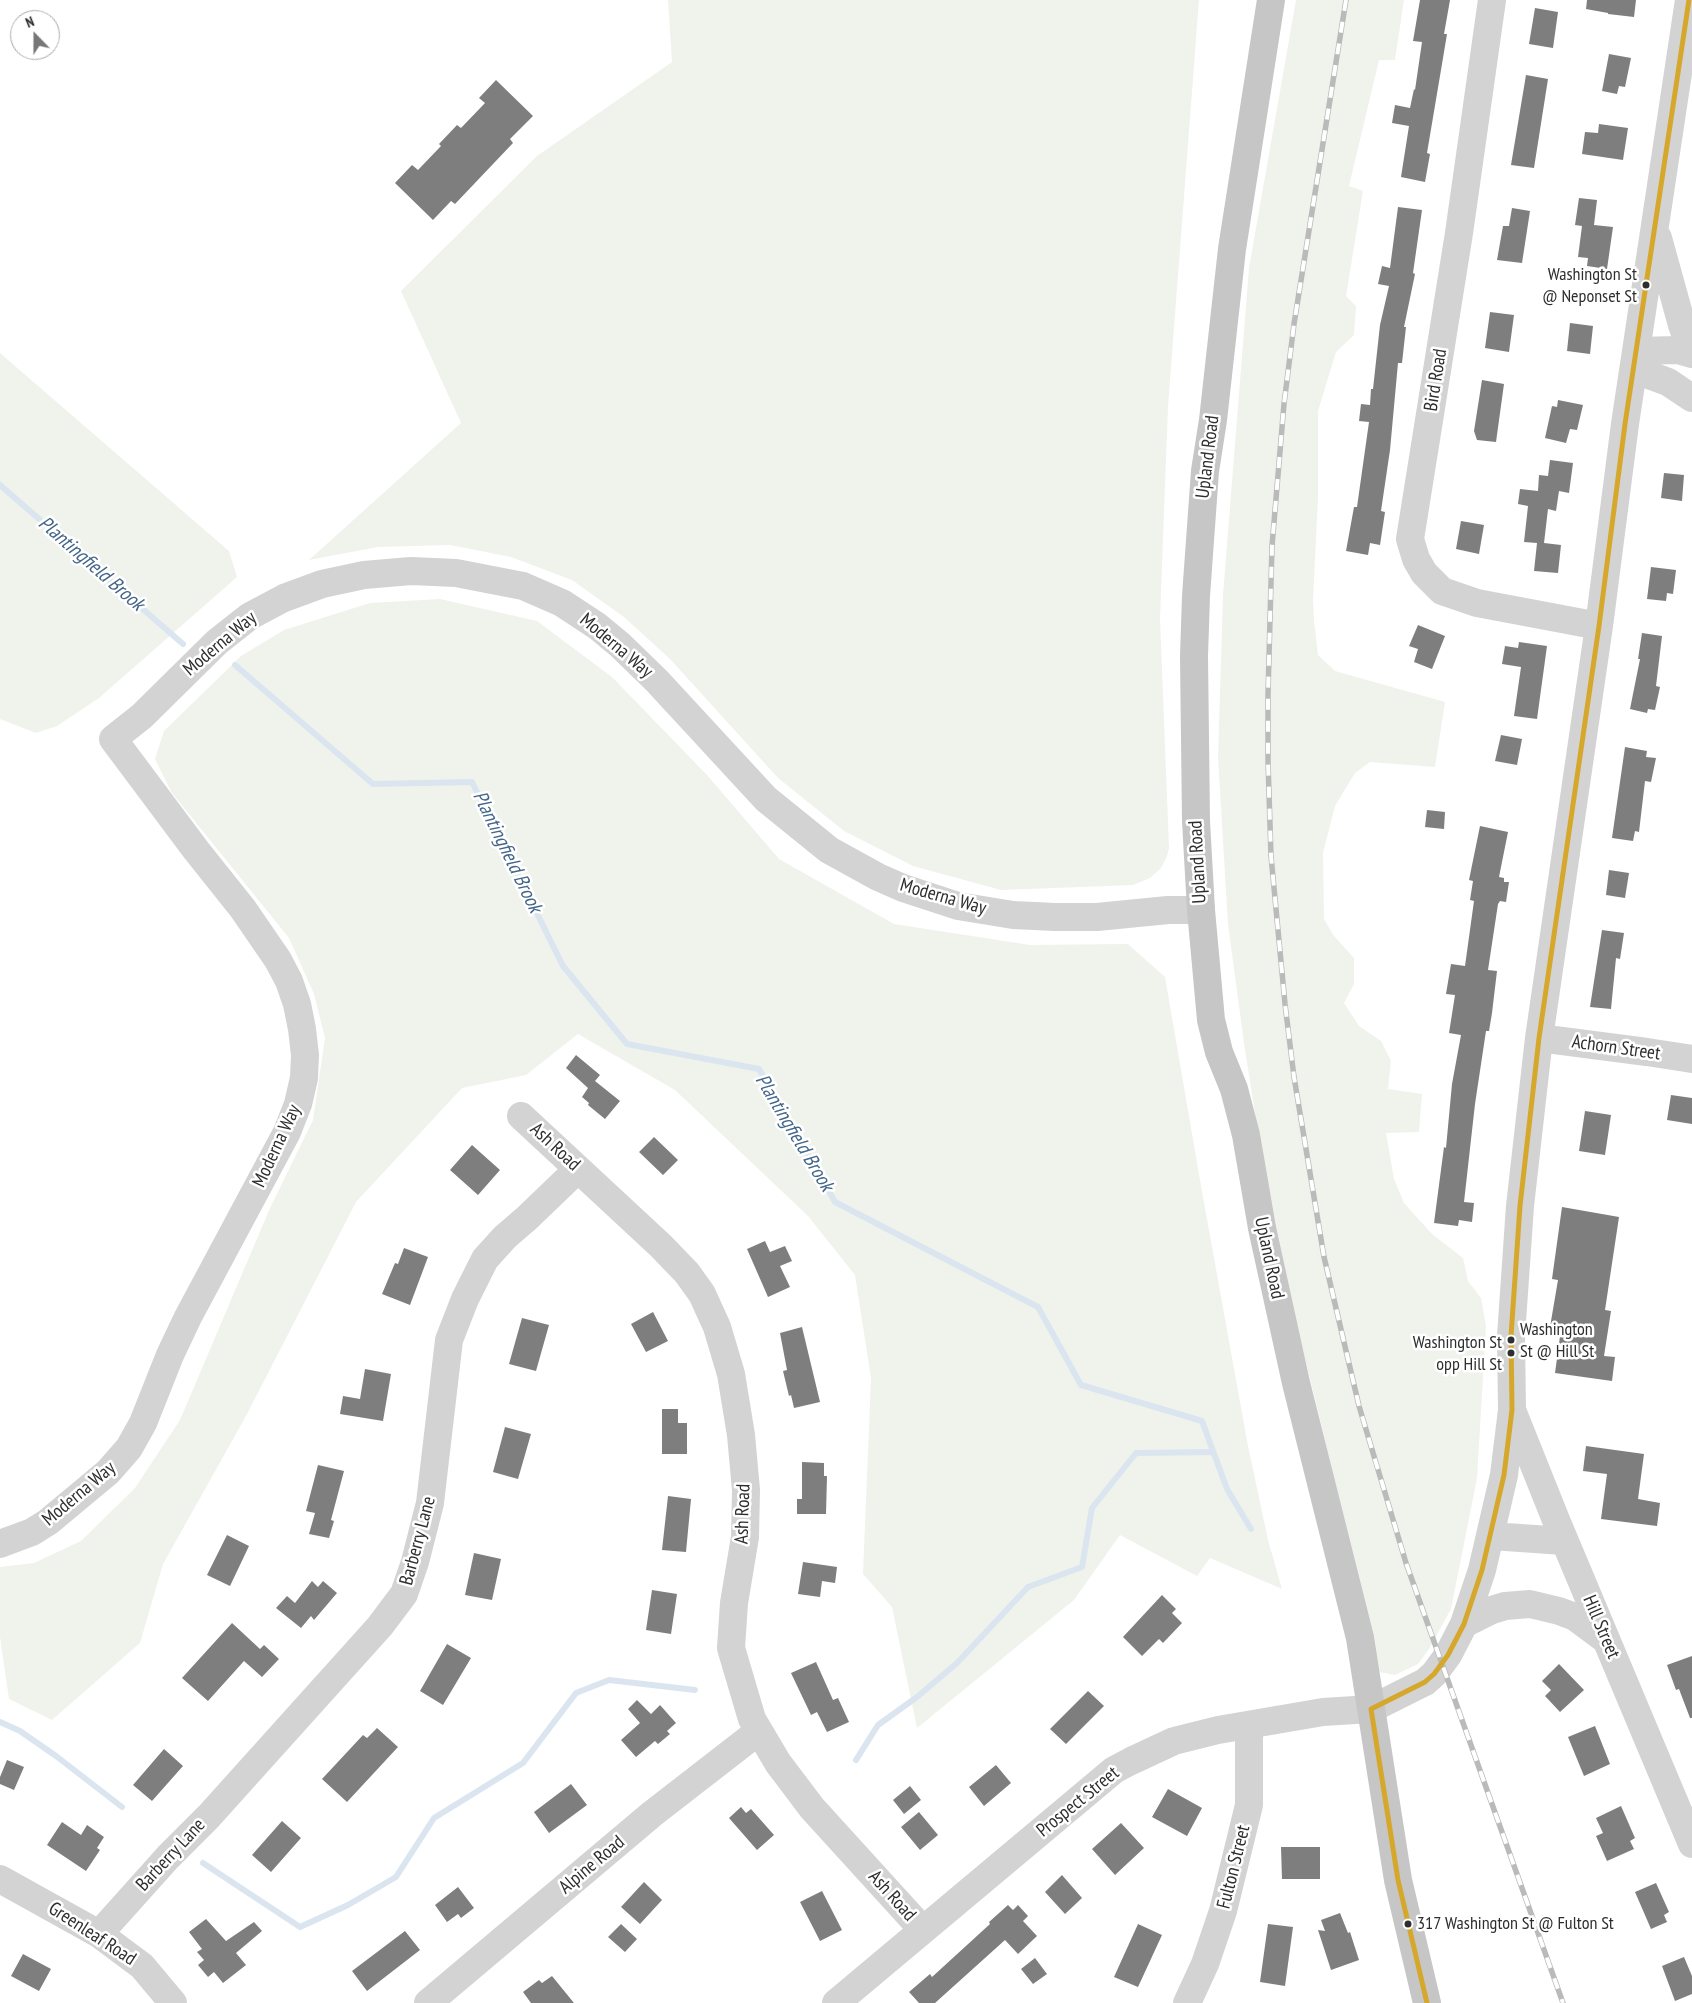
<!DOCTYPE html>
<style>
body{margin:0}
#map{position:relative;width:1692px;height:2003px;overflow:hidden;background:#fff;font-family:"PT Sans Narrow",sans-serif}
canvas{display:block}
.north{position:absolute;left:10px;top:10px;width:50px;height:50px;box-sizing:border-box;background:#fff;border:1px solid #ababab;border-radius:50%;rotate:338deg;font-size:14px;font-weight:700;line-height:20px;text-align:center;color:#2e2e2e}
.north::after{content:'';display:block;margin:auto;width:18px;height:22px;background:#777;clip-path:polygon(50% 0,100% 100%,50% 72%,0 100%)}
</style>
<div id="map">
<canvas width="1692" height="2003"></canvas>
<div class="north">N</div>
</div>
<script>
const c = document.querySelector('canvas').getContext('2d');
c.lineJoin = 'round';
function paint(path, color) {
  c.fillStyle = color;
  c.fill(path, 'evenodd');
}
function poly(rows) {
  const path = new Path2D();
  for (const r of rows) {
    path.moveTo(r[0], r[1]);
    for (let i = 2; i < r.length; i += 2) path.lineTo(r[i], r[i + 1]);
  }
  return path;
}
function trace(path, color, width, dash) {
  c.strokeStyle = color;
  c.lineWidth = width;
  c.lineCap = dash ? 'butt' : 'round';
  c.setLineDash(dash || []);
  c.stroke(path);
}
function write(font, color, halo, rows, align = 'center') {
  c.font = font + ' "PT Sans Narrow",sans-serif';
  c.lineWidth = 5;
  c.setLineDash([]);
  c.textBaseline = 'middle';
  c.strokeStyle = halo;
  c.fillStyle = color;
  for (const [text, x, y, turn = 0] of rows) {
    c.save();
    c.translate(x, y);
    c.rotate((+turn || 0) * Math.PI / 180);
    c.textAlign = isNaN(turn) ? turn : align;
    if (halo) c.strokeText(text, 0, 0);
    c.fillText(text, 0, 0);
    c.restore();
  }
}
const green = poly([
 [668,0,1199,0,1168,406,1160,619,1169,848,1167,856,1161,868,1150,878,1133,885,1001,890,913,866,844,831,778,778,670,659,624,617,572,580,511,557,450,545,378,547,309,560,461,423,401,291,537,156,672,62],
 [1296,0,1404,0,1395,60,1379,60,1349,186,1363,191,1346,296,1356,306,1354,335,1336,352,1318,411,1318,498,1313,600,1314,621,1318,655,1335,671,1445,702,1435,767,1370,762,1355,773,1335,806,1323,853,1324,919,1334,936,1354,958,1354,984,1344,1003,1359,1026,1381,1041,1391,1061,1388,1089,1422,1094,1419,1132,1386,1133,1394,1179,1404,1203,1432,1234,1463,1258,1468,1281,1481,1298,1486,1326,1477,1478,1451,1609,1429,1649,1418,1664,1395,1675,1374,1671,1349,1545,1321,1423,1274,1234,1244,1043,1228,924,1218,757,1223,595,1249,268],
 [0,353,229,551,237,577,99,698,57,726,36,733,0,719],
 [440,599,537,621,612,677,707,775,779,859,894,924,1030,945,1128,944,1165,977,1201,1186,1248,1446,1268,1540,1282,1589,1210,1558,1197,1576,1120,1535,1074,1600,917,1728,892,1607,863,1574,871,1378,855,1275,808,1216,675,1090,578,1034,526,1075,462,1088,356,1202,246,1416,163,1564,140,1643,52,1720,9,1699,0,1637,0,1567,34,1563,81,1541,135,1488,180,1420,270,1208,313,1120,325,1038,314,994,289,938,172,793,155,759,164,731,241,656,284,630,370,603]
]);
const stream = poly([
 [0,485,183,644],
 [235,665,373,784,472,782,563,966,627,1044,759,1069,835,1202,1038,1307,1081,1385,1202,1421,1227,1489,1251,1529],
 [0,1722,20,1731,56,1756,122,1807],
 [856,1760,878,1725,917,1697,957,1663,1028,1587,1082,1567,1092,1508,1136,1453,1213,1452],
 [203,1863,300,1927,348,1905,396,1877,434,1818,523,1763,576,1693,609,1680,695,1690]
]);
const building = poly([
 [1420,0,1450,0,1444,34,1447,34,1442,64,1427,153,1430,154,1425,182,1401,177,1409,126,1392,123,1395,105,1410,108,1414,89,1415,90,1422,42,1413,41],
 [1587,0,1636,0,1634,17,1608,14,1608,13,1586,9],
 [1535,8,1558,12,1553,48,1529,44],
 [1609,54,1631,58,1625,87,1619,86,1617,94,1602,91],
 [1526,75,1548,79,1534,168,1511,165],
 [496,80,533,116,510,139,513,143,455,204,451,201,433,220,395,183,412,165,418,170,441,146,439,144,457,125,461,128,485,103,479,98],
 [1599,124,1628,128,1623,160,1582,154,1585,132,1598,133],
 [1579,198,1597,200,1594,225,1613,227,1607,269,1587,266,1588,258,1578,257,1582,226,1575,225],
 [1398,207,1422,210,1413,273,1415,274,1404,327,1406,327,1402,363,1398,363,1390,450,1381,511,1385,512,1380,545,1370,543,1368,555,1346,551,1354,507,1357,507,1369,422,1359,421,1361,404,1370,405,1371,389,1373,389,1380,325,1389,286,1378,284,1382,266,1390,268],
 [1512,208,1530,211,1522,263,1497,260,1503,226,1509,226],
 [1490,312,1514,315,1509,352,1485,348],
 [1570,323,1593,326,1590,354,1567,351],
 [1482,380,1504,384,1496,442,1477,440,1474,431],
 [1558,400,1583,405,1577,430,1570,429,1566,443,1545,438,1552,406,1557,407],
 [1550,460,1573,463,1569,493,1559,491,1556,511,1548,509,1544,543,1561,545,1558,573,1534,571,1537,543,1524,542,1528,506,1518,504,1520,489,1538,491,1539,475,1548,476],
 [1664,473,1684,475,1682,501,1661,498],
 [1461,521,1484,525,1479,554,1456,549],
 [1651,567,1676,570,1673,594,1667,593,1666,601,1647,599],
 [1418,625,1445,636,1432,669,1414,662,1418,649,1409,646],
 [1642,633,1662,636,1656,686,1660,687,1655,710,1648,709,1647,713,1630,709,1640,659,1638,659],
 [1519,642,1547,646,1537,719,1514,716,1521,667,1502,664,1505,646,1518,648],
 [1501,735,1522,739,1517,765,1495,761],
 [1625,747,1647,751,1646,757,1656,758,1651,782,1645,781,1639,832,1635,831,1633,841,1612,838],
 [1427,810,1445,812,1444,829,1425,827],
 [1480,826,1508,832,1499,877,1504,878,1504,882,1509,882,1506,902,1500,901,1498,904,1488,970,1497,971,1492,1013,1489,1031,1486,1031,1475,1104,1464,1202,1474,1203,1472,1222,1459,1220,1458,1226,1434,1223,1444,1147,1446,1148,1452,1084,1461,1035,1449,1033,1455,995,1446,994,1451,964,1465,966,1474,901,1470,900,1473,881,1469,880],
 [1609,870,1629,873,1625,898,1606,895],
 [1602,930,1624,933,1620,959,1616,958,1611,1009,1590,1007],
 [576,1055,600,1075,595,1081,620,1101,605,1119,588,1105,589,1103,582,1097,588,1088,566,1068],
 [1671,1095,1692,1098,1692,1124,1667,1120],
 [1585,1111,1611,1115,1605,1155,1579,1151],
 [654,1137,678,1160,663,1175,639,1152],
 [472,1145,500,1170,478,1195,450,1170],
 [1562,1207,1619,1217,1605,1310,1611,1311,1604,1356,1615,1357,1612,1381,1555,1373,1561,1329,1550,1327,1558,1280,1552,1279],
 [765,1241,770,1252,785,1246,792,1261,780,1266,790,1287,768,1297,747,1249],
 [404,1248,428,1257,410,1305,382,1294,395,1263,398,1264],
 [653,1312,668,1341,646,1352,631,1324],
 [522,1318,549,1325,536,1371,509,1364],
 [802,1327,820,1402,794,1408,791,1395,789,1396,783,1371,787,1370,780,1333],
 [365,1369,391,1374,383,1421,340,1414,343,1396,360,1399],
 [662,1409,678,1409,678,1423,687,1423,687,1454,662,1454],
 [505,1427,531,1434,518,1479,493,1472],
 [1586,1446,1644,1454,1638,1499,1660,1503,1657,1526,1601,1519,1607,1474,1583,1471],
 [802,1462,824,1463,824,1476,827,1476,826,1514,797,1514,797,1499,802,1499],
 [318,1465,344,1471,331,1520,334,1521,329,1538,309,1534,315,1513,306,1511],
 [668,1496,691,1499,686,1552,662,1550],
 [227,1535,249,1546,230,1586,207,1575],
 [474,1553,501,1559,492,1600,465,1595],
 [803,1562,837,1567,835,1583,822,1581,820,1597,798,1594],
 [312,1581,318,1587,323,1581,337,1593,314,1620,311,1616,301,1628,276,1608,287,1596,295,1603],
 [652,1590,677,1594,671,1634,646,1630],
 [1162,1595,1176,1609,1172,1613,1182,1623,1163,1643,1159,1639,1142,1656,1123,1637],
 [232,1623,260,1649,264,1645,279,1659,262,1677,244,1661,208,1701,182,1678],
 [447,1644,471,1658,443,1705,420,1691],
 [1692,1656,1692,1718,1690,1718,1679,1689,1676,1690,1667,1665],
 [816,1662,833,1700,838,1698,849,1722,827,1732,817,1712,811,1715,791,1673],
 [1559,1664,1584,1690,1560,1712,1545,1696,1551,1690,1542,1681],
 [1088,1691,1104,1706,1066,1744,1050,1729],
 [637,1700,651,1714,660,1705,676,1723,667,1731,670,1734,658,1744,655,1741,636,1757,621,1740,640,1723,628,1709],
 [1595,1726,1610,1764,1584,1776,1568,1737],
 [377,1728,398,1747,347,1802,322,1779,363,1735,367,1738],
 [164,1749,183,1766,152,1801,133,1785],
 [7,1760,24,1767,14,1790,0,1784,0,1777],
 [996,1765,1011,1783,984,1806,969,1787],
 [571,1784,587,1805,549,1833,534,1812],
 [910,1786,921,1800,904,1814,893,1800],
 [1168,1789,1202,1808,1187,1836,1152,1817],
 [1621,1806,1635,1838,1630,1841,1634,1849,1607,1861,1596,1836,1603,1833,1596,1818],
 [741,1807,746,1813,751,1809,774,1835,757,1850,729,1818],
 [919,1812,938,1835,920,1850,901,1827],
 [282,1821,301,1838,271,1872,252,1855],
 [62,1822,81,1835,87,1825,104,1837,97,1848,100,1850,86,1871,47,1845],
 [1121,1823,1144,1848,1115,1875,1092,1849],
 [1281,1847,1320,1847,1320,1879,1282,1879],
 [1062,1875,1082,1898,1065,1914,1045,1892],
 [644,1882,662,1900,640,1924,621,1907],
 [1656,1883,1669,1912,1664,1915,1667,1922,1651,1929,1635,1892],
 [458,1887,474,1908,461,1918,458,1914,447,1922,435,1905],
 [822,1891,842,1930,820,1941,800,1902],
 [1008,1905,1013,1910,1018,1905,1028,1916,1023,1921,1037,1936,1018,1954,1005,1940,935,2003,919,2003,909,1992,930,1974,932,1977,990,1924,989,1922],
 [1340,1913,1348,1933,1350,1932,1359,1960,1331,1970,1318,1930,1325,1931,1321,1920],
 [206,1919,226,1941,254,1922,262,1931,236,1953,246,1965,223,1983,214,1972,208,1977,198,1965,204,1960,197,1952,202,1949,189,1932],
 [621,1924,637,1939,625,1952,608,1937],
 [1138,1924,1162,1935,1138,1987,1114,1977],
 [1268,1924,1293,1927,1285,1986,1260,1982],
 [405,1931,420,1950,367,1991,352,1971],
 [23,1954,51,1969,39,1991,11,1976],
 [1684,1957,1692,1976,1692,1994,1675,2001,1662,1966],
 [1035,1958,1047,1974,1033,1984,1021,1969],
 [552,1976,574,2003,531,2003,523,1992,539,1980,542,1983]
]);
const minor = poly([
 [1492,0,1459,233,1410,539,1416,559,1424,573,1442,591,1477,603,1599,626],
 [1658,238,1682,325,1692,353],
 [1636,351,1678,350,1692,354],
 [1633,372,1649,375,1668,382,1692,398],
 [1539,1038,1647,1052,1692,1059],
 [521,1116,661,1246,687,1273,702,1294,717,1327,731,1374,741,1435,746,1490,745,1537,734,1603,731,1648,752,1719,778,1763,812,1808,923,1930],
 [1512,1410,1556,1520,1692,1844],
 [1491,1536,1564,1541],
 [0,1544,32,1532,48,1522,108,1472,129,1448,143,1423,170,1355,188,1317,287,1132,298,1104,304,1078,305,1055,302,1029,297,1004,289,981,278,960,243,909,196,850,113,739,142,716,217,642,250,616,284,598,322,584,364,575,411,571,456,573,523,586,562,603,597,626,620,645,657,681,766,799,829,850,878,877,903,888,958,906,1013,915,1055,917,1097,917,1168,910,1201,910],
 [1464,1624,1492,1610,1505,1606,1530,1604,1559,1611,1575,1617,1606,1640],
 [0,1879,99,1934,142,1966,173,2003],
 [99,1934,168,1857,209,1816,380,1626,404,1594,415,1562,430,1503,449,1340,465,1299,485,1259,505,1237,527,1218,578,1169],
 [428,2003,652,1814,759,1731],
 [836,2003,1114,1770,1131,1761,1174,1741,1218,1730,1323,1712,1371,1709,1425,1682,1434,1674,1448,1655,1464,1624,1482,1570,1504,1475,1512,1410,1511,1336,1520,1206,1539,1038,1599,626,1625,424,1689,0],
 [1187,2003,1205,1964,1223,1911,1249,1805,1249,1725]
]);
const major = poly([
 [1271,0,1232,249,1213,420,1205,471,1196,596,1194,656,1196,821,1201,910,1211,1020,1219,1052,1234,1089,1246,1135,1262,1228,1296,1383,1360,1638,1398,1880,1427,2003]
]);
const rail = poly([
 [1346,0,1294,324,1284,404,1272,546,1268,694,1268,761,1271,856,1285,1004,1294,1077,1324,1257,1359,1406,1406,1563,1563,2003]
]);
const bus1 = poly([
 [1427,2003,1398,1880,1371,1709,1425,1682,1434,1674,1448,1655,1464,1624,1482,1570,1504,1475,1512,1410,1511,1336,1520,1206,1539,1038,1599,626,1625,424,1689,0]
]);
const markers = [
 [1646,285,4.5,"#2e2e2e"],
 [1511,1340,4.5,"#2e2e2e"],
 [1511,1353,4.5,"#2e2e2e"],
 [1408,1924,4.5,"#2e2e2e"]
];
const busNames = [
 ["Washington St",1637,275],
 ["@ Neponset St",1637,297],
 ["Washington",1520,1330,"left"],
 ["St @ Hill St",1520,1352,"left"],
 ["Washington St",1502,1343],
 ["opp Hill St",1502,1365],
 ["317 Washington St @ Fulton St",1417,1924,"left"]
];
const streetNames = [
 ["Bird Road",1436,380,-81],
 ["Upland Road",1208,457,-83],
 ["Moderna Way",220,644,-40],
 ["Moderna Way",616,646,40],
 ["Upland Road",1198,862,-93],
 ["Moderna Way",943,897,16],
 ["Achorn Street",1616,1048,8],
 ["Moderna Way",277,1146,-65],
 ["Ash Road",555,1147,43],
 ["Upland Road",1269,1258,78],
 ["Moderna Way",79,1494,-40],
 ["Ash Road",743,1514,-88],
 ["Barberry Lane",418,1541,-75],
 ["Hill Street",1601,1627,67],
 ["Prospect Street",1078,1802,-39],
 ["Barberry Lane",171,1855,-47],
 ["Alpine Road",592,1865,-40],
 ["Fulton Street",1234,1867,-76],
 ["Ash Road",892,1896,48],
 ["Greenleaf Road",92,1934,33]
];
const waterNames = [
 ["Plantingfield Brook",91,564,41],
 ["Plantingfield Brook",507,852,64],
 ["Plantingfield Brook",794,1133,59]
];
paint(green, '#f0f3ec');
trace(stream, '#dbe5ef', 6);
paint(building, '#7e7e7e');
trace(minor, '#d3d3d3', 28);
trace(major, '#c6c6c6', 28);
trace(rail, '#bababa', 5.5);
trace(rail, '#fff', 4, [11]);
trace(bus1, '#d5a82c', 5);
for (const [x, y, r, color] of markers) {
  const dot = new Path2D();
  dot.arc(x, y, r, 0, 2 * Math.PI);
  c.fillStyle = color;
  c.fill(dot);
  trace(dot, '#fff', 2);
}
write('18px', '#2e2e2e', '#fff', busNames, 'right');
write('19px', '#2e2e2e', '#fff', streetNames);
write('italic 20px', '#436689', '#fff', waterNames);
</script>
